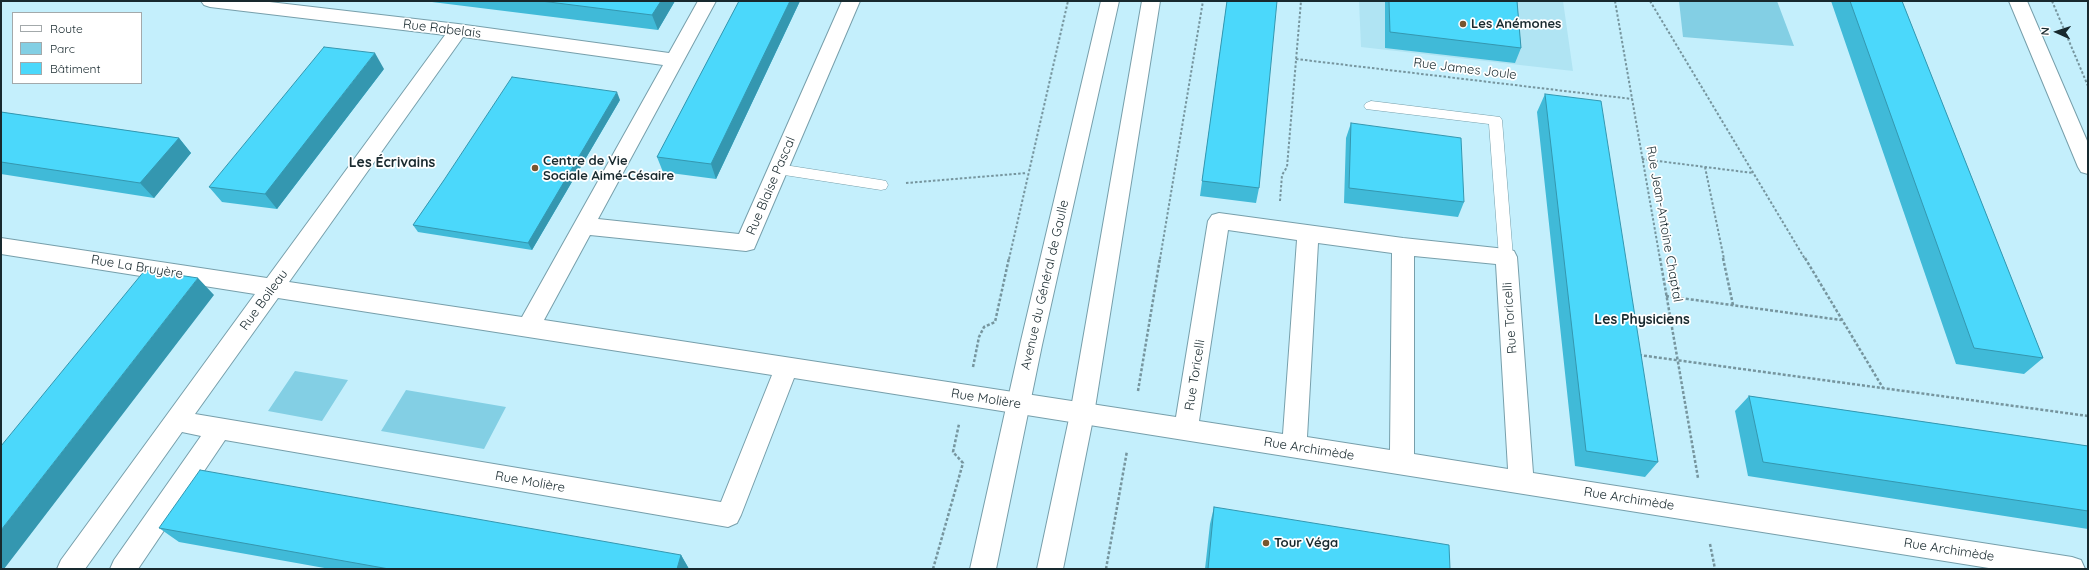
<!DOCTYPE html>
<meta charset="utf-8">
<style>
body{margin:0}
#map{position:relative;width:2089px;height:570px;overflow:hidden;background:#c4effc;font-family:Quicksand,sans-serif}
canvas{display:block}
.frame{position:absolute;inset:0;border:2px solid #18292e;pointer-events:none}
.legend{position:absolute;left:12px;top:12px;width:130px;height:72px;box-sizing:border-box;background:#fff;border:1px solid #a3a9ab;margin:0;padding:5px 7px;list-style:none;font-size:12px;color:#18292e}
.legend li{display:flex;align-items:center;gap:8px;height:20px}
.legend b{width:20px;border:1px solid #a3a9ab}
.north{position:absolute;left:2037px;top:12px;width:40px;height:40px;-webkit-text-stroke:3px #fff;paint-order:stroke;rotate:273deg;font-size:11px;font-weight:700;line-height:16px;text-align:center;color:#18292e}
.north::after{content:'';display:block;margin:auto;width:14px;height:18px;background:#18292e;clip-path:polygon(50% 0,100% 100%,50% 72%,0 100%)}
</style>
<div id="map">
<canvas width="2089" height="570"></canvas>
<div class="frame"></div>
<ul class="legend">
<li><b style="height:5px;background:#fff"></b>Route</li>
<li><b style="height:11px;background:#83cfe4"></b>Parc</li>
<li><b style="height:11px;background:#4bd8fb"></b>Bâtiment</li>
</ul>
<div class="north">N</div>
</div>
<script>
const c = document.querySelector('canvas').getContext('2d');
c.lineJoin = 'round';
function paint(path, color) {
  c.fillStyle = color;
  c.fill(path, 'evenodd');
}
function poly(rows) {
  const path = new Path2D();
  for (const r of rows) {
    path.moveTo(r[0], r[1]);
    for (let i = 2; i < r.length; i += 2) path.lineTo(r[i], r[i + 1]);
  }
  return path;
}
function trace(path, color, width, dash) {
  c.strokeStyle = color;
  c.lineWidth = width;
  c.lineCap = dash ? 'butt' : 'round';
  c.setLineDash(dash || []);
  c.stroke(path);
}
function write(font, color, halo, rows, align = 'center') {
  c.font = font + ' Quicksand,sans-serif';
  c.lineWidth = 3.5;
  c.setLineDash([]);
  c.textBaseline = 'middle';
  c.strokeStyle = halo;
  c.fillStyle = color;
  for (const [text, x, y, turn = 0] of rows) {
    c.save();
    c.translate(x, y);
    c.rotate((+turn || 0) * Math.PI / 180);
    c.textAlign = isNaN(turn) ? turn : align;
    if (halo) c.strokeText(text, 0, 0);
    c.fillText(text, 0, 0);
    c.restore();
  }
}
const built = poly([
 [1359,1,1563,1,1573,71,1361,47]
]);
const green = poly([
 [1679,1,1777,1,1794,46,1683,37],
 [295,371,348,380,322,421,268,411],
 [406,390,506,407,484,449,381,431]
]);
const pathFar1 = poly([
 [1615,1,1660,259],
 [1650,1,1805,259],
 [2052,1,2088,86],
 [1296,59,1632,99],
 [1642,159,1753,173],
 [1705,167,1724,259],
 [906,183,1027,173],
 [1280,201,1282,175,1287,167,1301,1],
 [1009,259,1068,1],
 [1160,259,1203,1]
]);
const path = poly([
 [1660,258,1698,478],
 [1723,258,1733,305],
 [1805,258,1883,388],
 [1666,296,1841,320],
 [1639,355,2088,416],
 [973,367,979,337,984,327,995,322,1009,258],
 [1138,391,1160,258],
 [1710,544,1715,569],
 [933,569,963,463,953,452,959,424],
 [1106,569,1127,451]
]);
const lane = poly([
 [1371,101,1500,117,1502,120,1513,257,1511,261,1506,263,1501,261,1499,257,1489,124,1366,109,1364,106,1366,103,1371,101],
 [778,164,881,180,886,181,888,185,886,189,881,190,778,174,773,173,771,169,773,165,778,164]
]);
const street = poly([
 [201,1,261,1,458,24,669,53,698,1,716,1,598,219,739,234,842,1,860,1,754,249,746,251,590,235,544,320,1176,417,1208,221,1212,215,1219,213,1403,238,1506,249,1514,251,1517,257,1533,473,2072,557,2081,560,2085,569,1995,569,794,378,741,515,737,523,728,527,225,440,138,569,110,569,114,560,201,436,182,432,85,569,57,569,61,560,255,294,1,254,1,238,267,278,445,35,210,7,204,5,201,1],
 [463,37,663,65,522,317,289,282,463,37],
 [1228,230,1297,240,1283,434,1199,421,1228,230],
 [1318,243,1392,253,1390,450,1307,437,1318,243],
 [1414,256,1496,264,1508,469,1414,454,1414,256],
 [278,298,528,337,772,375,721,502,195,414,278,298],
 [2009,1,2027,1,2088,143,2088,174,2081,172,2078,167,2009,1]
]);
const secondary = poly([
 [1101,1,1119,1,1042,345,996,569,970,569,1020,345,1101,1],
 [1142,1,1160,1,1094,414,1063,569,1037,569,1070,414,1142,1]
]);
const wall = poly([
 [431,1,675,1,658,30,432,2],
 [739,1,800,1,716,179,663,172,657,157],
 [1227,1,1259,188,1256,203,1200,196],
 [1385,1,1517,1,1521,48,1515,63,1385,48],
 [1831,1,1902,1,2043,358,2024,374,1956,364],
 [384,69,277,209,222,202,209,187],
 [1545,94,1658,462,1645,477,1575,466,1537,112],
 [620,100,532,250,418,232,413,225,444,180],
 [1,112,179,138,191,153,154,198,1,174],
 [1351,123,1464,202,1458,217,1344,203,1346,138],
 [1749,396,2088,446,2088,529,1748,476,1735,411],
 [1214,507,1450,569,1205,569,1210,524],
 [159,528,681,555,689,569,330,569,179,542]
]);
const shadedWall = poly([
 [661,1,675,1,658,30,652,15],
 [790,1,800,1,716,179,711,164],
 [375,53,384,69,277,209,265,194],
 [617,92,620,100,532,250,528,243],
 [179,138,191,153,154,198,140,183],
 [198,278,214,295,4,569,1,569,1,530],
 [681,555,689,569,677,569]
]);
const building = poly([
 [541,1,661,1,652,15,541,1],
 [739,1,790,1,711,164,657,157,739,1],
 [1227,1,1277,1,1259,188,1202,181,1227,1],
 [1389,1,1517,1,1521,48,1390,32,1389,1],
 [1850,1,1902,1,2043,358,1974,348,1850,1],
 [324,47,375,53,265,194,209,187,324,47],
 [512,77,617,92,528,243,413,225,444,180,512,77],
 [1545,94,1601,101,1658,462,1586,451,1545,94],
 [1,112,179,138,140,183,1,162,1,112],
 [1351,123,1461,138,1464,202,1349,188,1351,123],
 [145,270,198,278,1,530,1,446,145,270],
 [1749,396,2088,446,2088,511,1763,462,1749,396],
 [200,470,681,555,677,569,389,569,159,528,200,470],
 [1214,507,1449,545,1450,569,1208,569,1214,507]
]);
const markers = [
 [1463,24,4,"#78552e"],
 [535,168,4,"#78552e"],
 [1266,543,4,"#78552e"]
];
const poiNames = [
 ["Les Anémones",1471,24],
 ["Centre de Vie",543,161],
 ["Sociale Aimé-Césaire",543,176],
 ["Tour Véga",1274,543]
];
const streetNames = [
 ["Rue Rabelais",442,29,7],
 ["Rue James Joule",1465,69,7],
 ["Rue Blaise Pascal",771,186,-67],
 ["Rue Jean-Antoine Chaptal",1664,224,80],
 ["Rue La Bruyère",137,267,9],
 ["Avenue du Général de Gaulle",1045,285,-77],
 ["Rue Boileau",264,300,-54],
 ["Rue Toricelli",1510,318,-94],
 ["Rue Toricelli",1195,375,-81],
 ["Rue Molière",986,399,9],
 ["Rue Archimède",1309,449,9],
 ["Rue Molière",530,482,10],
 ["Rue Archimède",1629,499,9],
 ["Rue Archimède",1949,550,9]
];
const neighbourhoodNames = [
 ["Les Écrivains",392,163],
 ["Les Physiciens",1642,320]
];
paint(built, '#b0e4f3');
paint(green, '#83cfe4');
trace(lane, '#779fab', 1);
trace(street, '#779fab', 2);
trace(secondary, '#779fab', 2);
trace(pathFar1, '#76959e', 2, [2.5, 2]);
trace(path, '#76959e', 2.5, [3, 2]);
paint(lane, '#fff');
paint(street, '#fff');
paint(secondary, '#fff');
paint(wall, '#40bad8');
paint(shadedWall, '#3497b0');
paint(building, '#4bd8fb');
trace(building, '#3497b0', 1);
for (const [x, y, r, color] of markers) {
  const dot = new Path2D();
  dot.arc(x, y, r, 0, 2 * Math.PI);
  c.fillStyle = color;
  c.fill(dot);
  trace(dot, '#fff', 1.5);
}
write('bold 13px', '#18292e', '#fff', poiNames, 'left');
write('13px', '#18292e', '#fff', streetNames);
write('bold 14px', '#18292e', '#fff', neighbourhoodNames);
</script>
